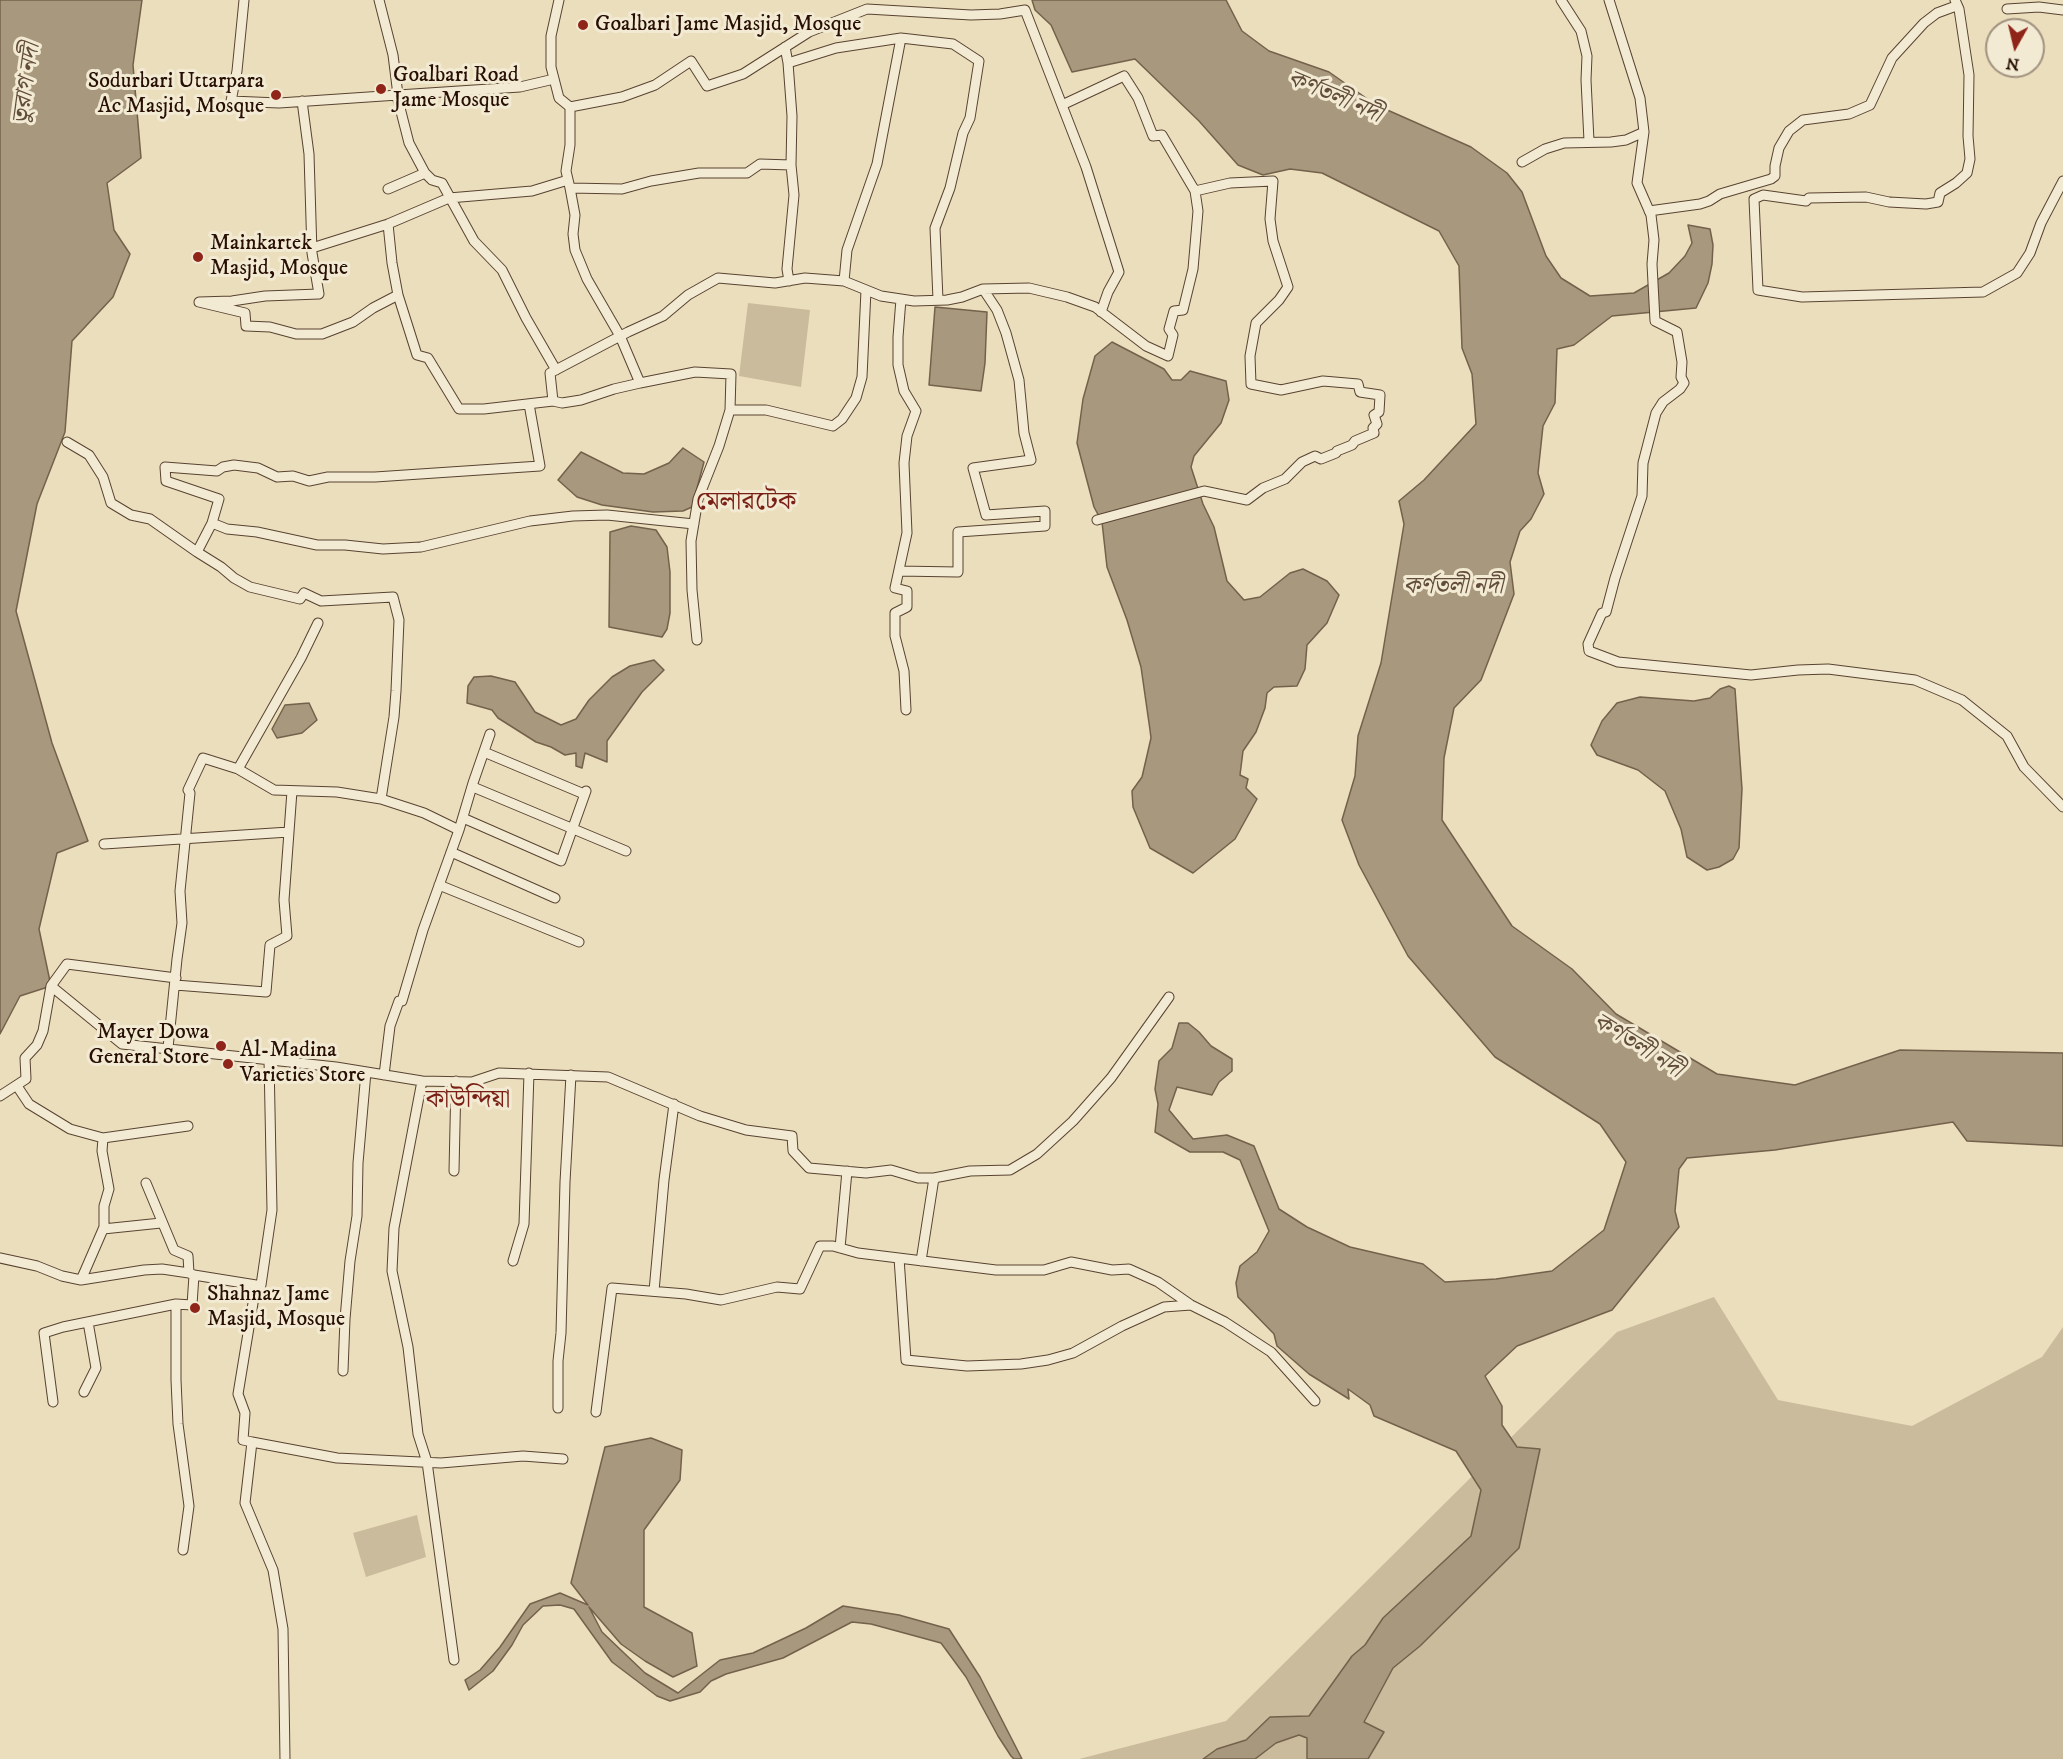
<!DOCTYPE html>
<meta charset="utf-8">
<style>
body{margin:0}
#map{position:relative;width:2063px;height:1759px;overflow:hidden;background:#ebdebc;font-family:"IM FELL DW Pica",serif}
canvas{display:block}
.north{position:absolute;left:1985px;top:18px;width:60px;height:60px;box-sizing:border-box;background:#f2ead3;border:2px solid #a19280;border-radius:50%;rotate:188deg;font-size:16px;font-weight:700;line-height:24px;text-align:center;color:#270f03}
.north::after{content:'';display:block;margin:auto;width:21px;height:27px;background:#8f2418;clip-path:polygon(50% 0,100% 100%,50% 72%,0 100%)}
</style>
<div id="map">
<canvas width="2063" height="1759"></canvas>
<div class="north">N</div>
</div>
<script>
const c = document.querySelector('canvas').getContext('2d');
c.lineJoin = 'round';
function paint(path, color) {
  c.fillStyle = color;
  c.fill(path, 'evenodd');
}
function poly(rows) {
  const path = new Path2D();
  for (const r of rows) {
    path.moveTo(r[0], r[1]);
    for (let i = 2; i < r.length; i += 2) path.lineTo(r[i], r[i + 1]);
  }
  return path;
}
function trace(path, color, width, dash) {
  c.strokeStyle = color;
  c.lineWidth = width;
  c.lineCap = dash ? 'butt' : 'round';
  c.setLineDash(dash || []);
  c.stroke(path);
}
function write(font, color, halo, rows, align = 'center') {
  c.font = font + ' "IM FELL DW Pica","Noto Serif Bengali",serif';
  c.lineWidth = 6;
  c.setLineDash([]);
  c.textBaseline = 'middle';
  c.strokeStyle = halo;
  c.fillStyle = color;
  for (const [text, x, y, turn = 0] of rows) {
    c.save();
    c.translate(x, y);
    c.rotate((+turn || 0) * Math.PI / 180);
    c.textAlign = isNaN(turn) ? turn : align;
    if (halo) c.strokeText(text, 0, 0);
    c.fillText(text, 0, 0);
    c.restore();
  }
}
const green = poly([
 [748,303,810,310,801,387,739,376],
 [1714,1297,1778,1400,1912,1426,2042,1357,2063,1327,2063,1759,1079,1759,1226,1721,1617,1332],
 [417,1515,426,1557,366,1577,353,1533]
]);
const water = poly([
 [0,0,142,0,133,65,141,158,107,183,114,230,130,254,113,297,72,341,65,432,37,504,16,611,52,743,88,841,57,853,39,929,51,986,20,996,0,1034,0,0],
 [1032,0,1226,0,1242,31,1269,51,1329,72,1376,105,1471,147,1507,173,1522,192,1546,256,1561,278,1590,296,1634,293,1669,273,1685,256,1692,243,1688,225,1710,229,1713,245,1712,264,1708,283,1696,308,1612,316,1574,345,1557,349,1555,403,1543,426,1538,473,1544,494,1531,519,1520,531,1510,562,1514,594,1481,680,1454,708,1444,758,1442,820,1512,926,1572,969,1616,1014,1717,1074,1795,1085,1900,1050,2063,1053,2063,1146,1967,1141,1953,1122,1775,1150,1687,1158,1679,1169,1675,1211,1679,1227,1612,1310,1517,1346,1485,1376,1502,1406,1502,1425,1517,1447,1540,1449,1519,1548,1420,1646,1393,1668,1364,1722,1384,1732,1368,1759,1307,1759,1307,1738,1299,1735,1276,1743,1255,1759,1203,1759,1217,1749,1246,1740,1270,1717,1309,1716,1352,1656,1365,1645,1383,1618,1471,1536,1481,1490,1456,1451,1374,1416,1370,1405,1348,1389,1349,1399,1309,1374,1277,1346,1274,1334,1238,1297,1236,1283,1240,1266,1257,1252,1269,1231,1240,1160,1223,1152,1190,1152,1155,1132,1158,1104,1155,1089,1159,1061,1172,1048,1179,1023,1188,1023,1199,1032,1211,1046,1232,1059,1232,1071,1219,1082,1212,1095,1177,1087,1169,1110,1193,1139,1227,1135,1254,1146,1279,1209,1307,1227,1350,1247,1423,1264,1445,1282,1496,1279,1552,1271,1604,1230,1626,1162,1600,1124,1495,1057,1408,956,1359,865,1342,820,1355,776,1358,736,1381,663,1404,524,1399,501,1424,480,1476,424,1472,374,1462,348,1459,266,1439,231,1322,173,1290,169,1263,175,1238,165,1199,121,1135,59,1072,72,1051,25,1035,10,1032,0],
 [935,307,987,312,985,363,981,391,929,385,935,307],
 [1112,342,1164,369,1172,380,1181,380,1190,371,1226,381,1229,400,1221,423,1194,456,1191,467,1203,504,1214,527,1227,581,1244,600,1260,597,1290,573,1303,569,1327,581,1339,595,1327,623,1307,645,1305,669,1297,686,1274,687,1267,693,1265,708,1256,732,1243,751,1240,775,1248,779,1246,788,1257,799,1235,839,1193,873,1150,848,1133,807,1132,791,1142,777,1151,738,1150,730,1141,667,1127,620,1107,567,1102,522,1094,507,1077,443,1083,399,1095,356,1112,342],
 [683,448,704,462,692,507,683,511,653,512,602,505,577,497,558,480,581,452,623,473,644,474,669,463,683,448],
 [631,526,656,530,667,547,670,572,670,613,667,629,662,637,609,627,610,532,631,526],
 [654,660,664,670,642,692,607,741,607,762,585,753,582,768,576,766,576,753,565,755,551,747,536,742,498,718,492,710,467,703,468,686,474,677,491,676,515,682,535,712,561,725,576,719,589,700,612,677,630,666,654,660],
 [1729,686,1735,689,1742,789,1739,848,1733,859,1719,867,1707,870,1687,857,1681,829,1665,791,1638,770,1597,755,1591,745,1602,721,1617,703,1640,697,1694,701,1710,698,1720,689,1729,686],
 [309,703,317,720,302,733,277,738,272,729,285,705,309,703],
 [651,1438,682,1450,680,1480,644,1530,644,1607,692,1633,697,1666,673,1677,645,1661,621,1644,589,1607,602,1632,645,1673,678,1693,720,1660,753,1653,806,1628,843,1606,899,1615,949,1629,980,1677,1022,1759,1014,1759,1011,1756,998,1736,966,1677,941,1643,871,1624,852,1622,783,1658,726,1674,711,1681,700,1692,670,1701,657,1696,612,1662,574,1609,560,1605,543,1606,523,1625,512,1645,493,1671,469,1690,465,1680,480,1670,500,1647,530,1604,560,1593,588,1605,571,1583,605,1447,651,1438]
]);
const minor = poly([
 [244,0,237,71,231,101,279,103,398,95,393,55,379,0],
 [559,0,551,36,551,67,559,98,570,107,622,97,655,85,691,61,707,86,743,74,809,32,867,9,971,15,1000,14,1025,10,1086,167,1119,272,1108,292,1101,312],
 [1561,0,1581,31,1587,56,1586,80,1589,141],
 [1609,0,1640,98,1644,132,1637,183,1651,215,1654,240,1652,264,1655,321,1677,332,1682,362,1681,377,1684,383,1680,389,1663,402,1656,413,1643,463,1642,496,1615,578,1606,612,1602,613,1588,644,1589,651,1618,662,1751,675,1798,670,1828,669,1915,680,1962,700,2007,736,2024,767,2063,807],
 [1955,0,1959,9,1969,75,1968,136,1970,159,1967,173,1956,183,1940,193,1938,202,1926,204,1889,202,1866,197,1809,198,1806,201,1763,195,1754,199,1758,290,1802,297,1983,292,2017,273,2030,253,2041,223,2063,181],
 [2007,9,2039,7,2063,10],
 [785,47,788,63,836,48,901,38,953,44,979,61,970,118,963,133,950,188,935,228,938,300],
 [788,63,792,116,791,165,794,195,787,269,789,281],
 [554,79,520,87,398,95,398,100,409,143,425,173,432,180,442,183,474,241,502,270,526,318,556,370],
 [302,101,309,154,312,253,319,294,265,296,232,301,199,302,245,313,246,326,270,327,296,334,322,334,353,322,373,308,398,295,417,355,428,358,459,409,484,409,553,401,550,373,628,332,663,316,688,295,718,278,775,283,805,278,844,281,881,296,914,301,947,300,962,297,983,289,1029,288,1067,297,1095,307,1146,346,1168,356,1173,335,1169,329,1174,311,1183,310,1193,269,1198,211,1195,191,1230,183,1273,181,1270,219,1273,241,1288,287,1279,300,1256,323,1250,356,1251,384,1281,390,1323,381,1358,384,1360,392,1380,395,1379,412,1374,415,1377,424,1373,428,1374,433,1355,441,1352,445,1337,451,1336,453,1321,459,1315,456,1302,462,1285,479,1263,488,1247,500,1204,491,1097,520],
 [1062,105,1124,76,1138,98,1153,136,1162,135,1195,191],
 [570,107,570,145,566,171,570,188,622,189,651,181,699,173,747,173,760,164,791,165],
 [1522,162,1545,149,1564,143,1611,142,1626,140,1644,132],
 [388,189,425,173],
 [1649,211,1700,204,1709,201,1720,194,1771,179,1775,176,1775,166,1779,148,1789,131,1803,120,1849,114,1870,105,1892,58,1924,23,1937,13,1956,6],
 [388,224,392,263,398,295],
 [312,248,388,224,449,198,532,191,568,180],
 [844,281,847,250,877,164,901,38],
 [901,299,898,337,898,365,904,391,916,411,907,436,904,463,907,533,895,588,907,591,907,607,895,613,895,636,904,671,906,710],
 [640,383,695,372,731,374,730,410,719,446,698,499,691,541,692,590,697,640],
 [553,401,562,403,581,400,614,389,640,383,620,336,587,279,575,250,573,234,575,215,570,188],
 [730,410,766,410,833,426,842,419,856,398,862,377,866,290],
 [67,442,89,455,103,477,111,503,131,515,150,519,197,552],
 [212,523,227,529,257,532,317,545,345,545,383,549,421,547,530,521,573,516,607,515,694,524],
 [899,571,958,572,958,532,1045,526,1045,511,986,515,973,468,1031,460,1024,433,1019,380,1006,333,997,310,983,289],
 [484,752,584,794],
 [238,769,301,658,318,623],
 [473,787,626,851],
 [381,799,394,717,396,691,399,620,393,597,321,601,304,593,300,599,250,587,234,578,221,567,197,552,212,523,219,499,166,481,165,467,217,471,223,467,234,465,258,468,277,477,293,476,309,481,328,477,375,477,540,466,529,404],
 [463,818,561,861,586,791],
 [104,844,289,832],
 [451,852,555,898],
 [439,885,579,942],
 [175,985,266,992,270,945,287,936,284,900,292,791],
 [51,986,67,964,176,978],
 [168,1048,177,959,182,923,180,891,190,793,188,790,203,758,238,769,274,790,337,792,381,799,424,813,459,830],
 [384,1075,390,1026,399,1001,402,1001,423,930,459,830,473,783,490,734],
 [422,1081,394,1228,392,1271,408,1347,418,1434,427,1462,454,1660],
 [17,1086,29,1104,70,1129,103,1138,188,1126],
 [0,1096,26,1079,25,1058,37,1045,43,1031,51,986,122,1044,336,1067,422,1081,472,1082,499,1073,608,1077,700,1116,746,1130,792,1136,793,1151,809,1168,866,1173,891,1170,918,1178,934,1178,970,1171,1010,1170,1037,1154,1073,1121,1111,1078,1169,997],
 [454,1171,456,1081],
 [146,1183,174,1250,188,1256,189,1273,194,1275,256,1285,238,1394,245,1413,243,1440,252,1442,245,1503,273,1570,283,1629,285,1759],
 [103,1229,161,1223],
 [840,1248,847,1171],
 [0,1258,37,1266,62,1276,81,1280,144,1270,162,1269,189,1273],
 [899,1258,906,1360,967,1366,1021,1364,1048,1360,1073,1353,1122,1326,1164,1307,1191,1305],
 [513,1261,524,1224,529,1073],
 [921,1261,934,1178],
 [81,1280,104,1227,104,1206,109,1189,102,1151,103,1138],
 [256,1285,261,1285,272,1210,269,1060],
 [654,1291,664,1180,674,1104],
 [343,1371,345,1319,350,1261,357,1216,358,1163,366,1072],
 [84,1392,96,1368,88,1322],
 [53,1402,44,1333,63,1327,176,1304],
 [558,1408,558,1361,561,1333,565,1182,571,1075],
 [596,1412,612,1288,686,1294,721,1300,777,1287,800,1289,820,1246,833,1246,858,1253,996,1270,1044,1270,1071,1262,1112,1270,1129,1269,1158,1282,1191,1305,1225,1322,1271,1352,1315,1401],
 [252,1442,337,1458,441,1463,523,1456,563,1459],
 [183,1550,189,1506,178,1424,176,1380,176,1304,192,1305,194,1275]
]);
const markers = [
 [583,25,6,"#8f2418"],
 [381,89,6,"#8f2418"],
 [276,95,6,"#8f2418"],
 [198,257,6,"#8f2418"],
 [221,1046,6,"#8f2418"],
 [228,1064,6,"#8f2418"],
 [195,1308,6,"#8f2418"]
];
const poiNames = [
 ["Goalbari Jame Masjid, Mosque",595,25],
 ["Goalbari Road",393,76],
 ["Jame Mosque",393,101],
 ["Sodurbari Uttarpara",264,82,"right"],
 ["Ac Masjid, Mosque",264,107,"right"],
 ["Mainkartek",210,244],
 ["Masjid, Mosque",210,269],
 ["Mayer Dowa",209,1033,"right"],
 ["General Store",209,1058,"right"],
 ["Al-Madina",240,1051],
 ["Varieties Store",240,1076],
 ["Shahnaz Jame",207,1295],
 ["Masjid, Mosque",207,1320]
];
const waterNames = [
 ["তুরাগ নদী",28,84,-82],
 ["কর্ণতলী নদী",1334,98,23],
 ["কর্ণতলী নদী",1453,588],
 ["কর্ণতলী নদী",1637,1047,32]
];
const quarterNames = [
 ["মেলারটেক",746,504],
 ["কাউন্দিয়া",468,1102]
];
paint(green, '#cabb9d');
paint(water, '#a8987d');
trace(water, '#74614c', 1.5);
trace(minor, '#584331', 11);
trace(minor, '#f2ead3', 9);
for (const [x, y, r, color] of markers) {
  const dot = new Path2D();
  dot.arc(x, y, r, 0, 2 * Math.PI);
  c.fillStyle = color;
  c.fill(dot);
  trace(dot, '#f2ead3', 2);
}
write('22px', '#270f03', '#f2ead3', poiNames, 'left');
write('italic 24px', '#614d3a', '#f2ead3', waterNames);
write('26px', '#7a1f14', '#f2ead3', quarterNames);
</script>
